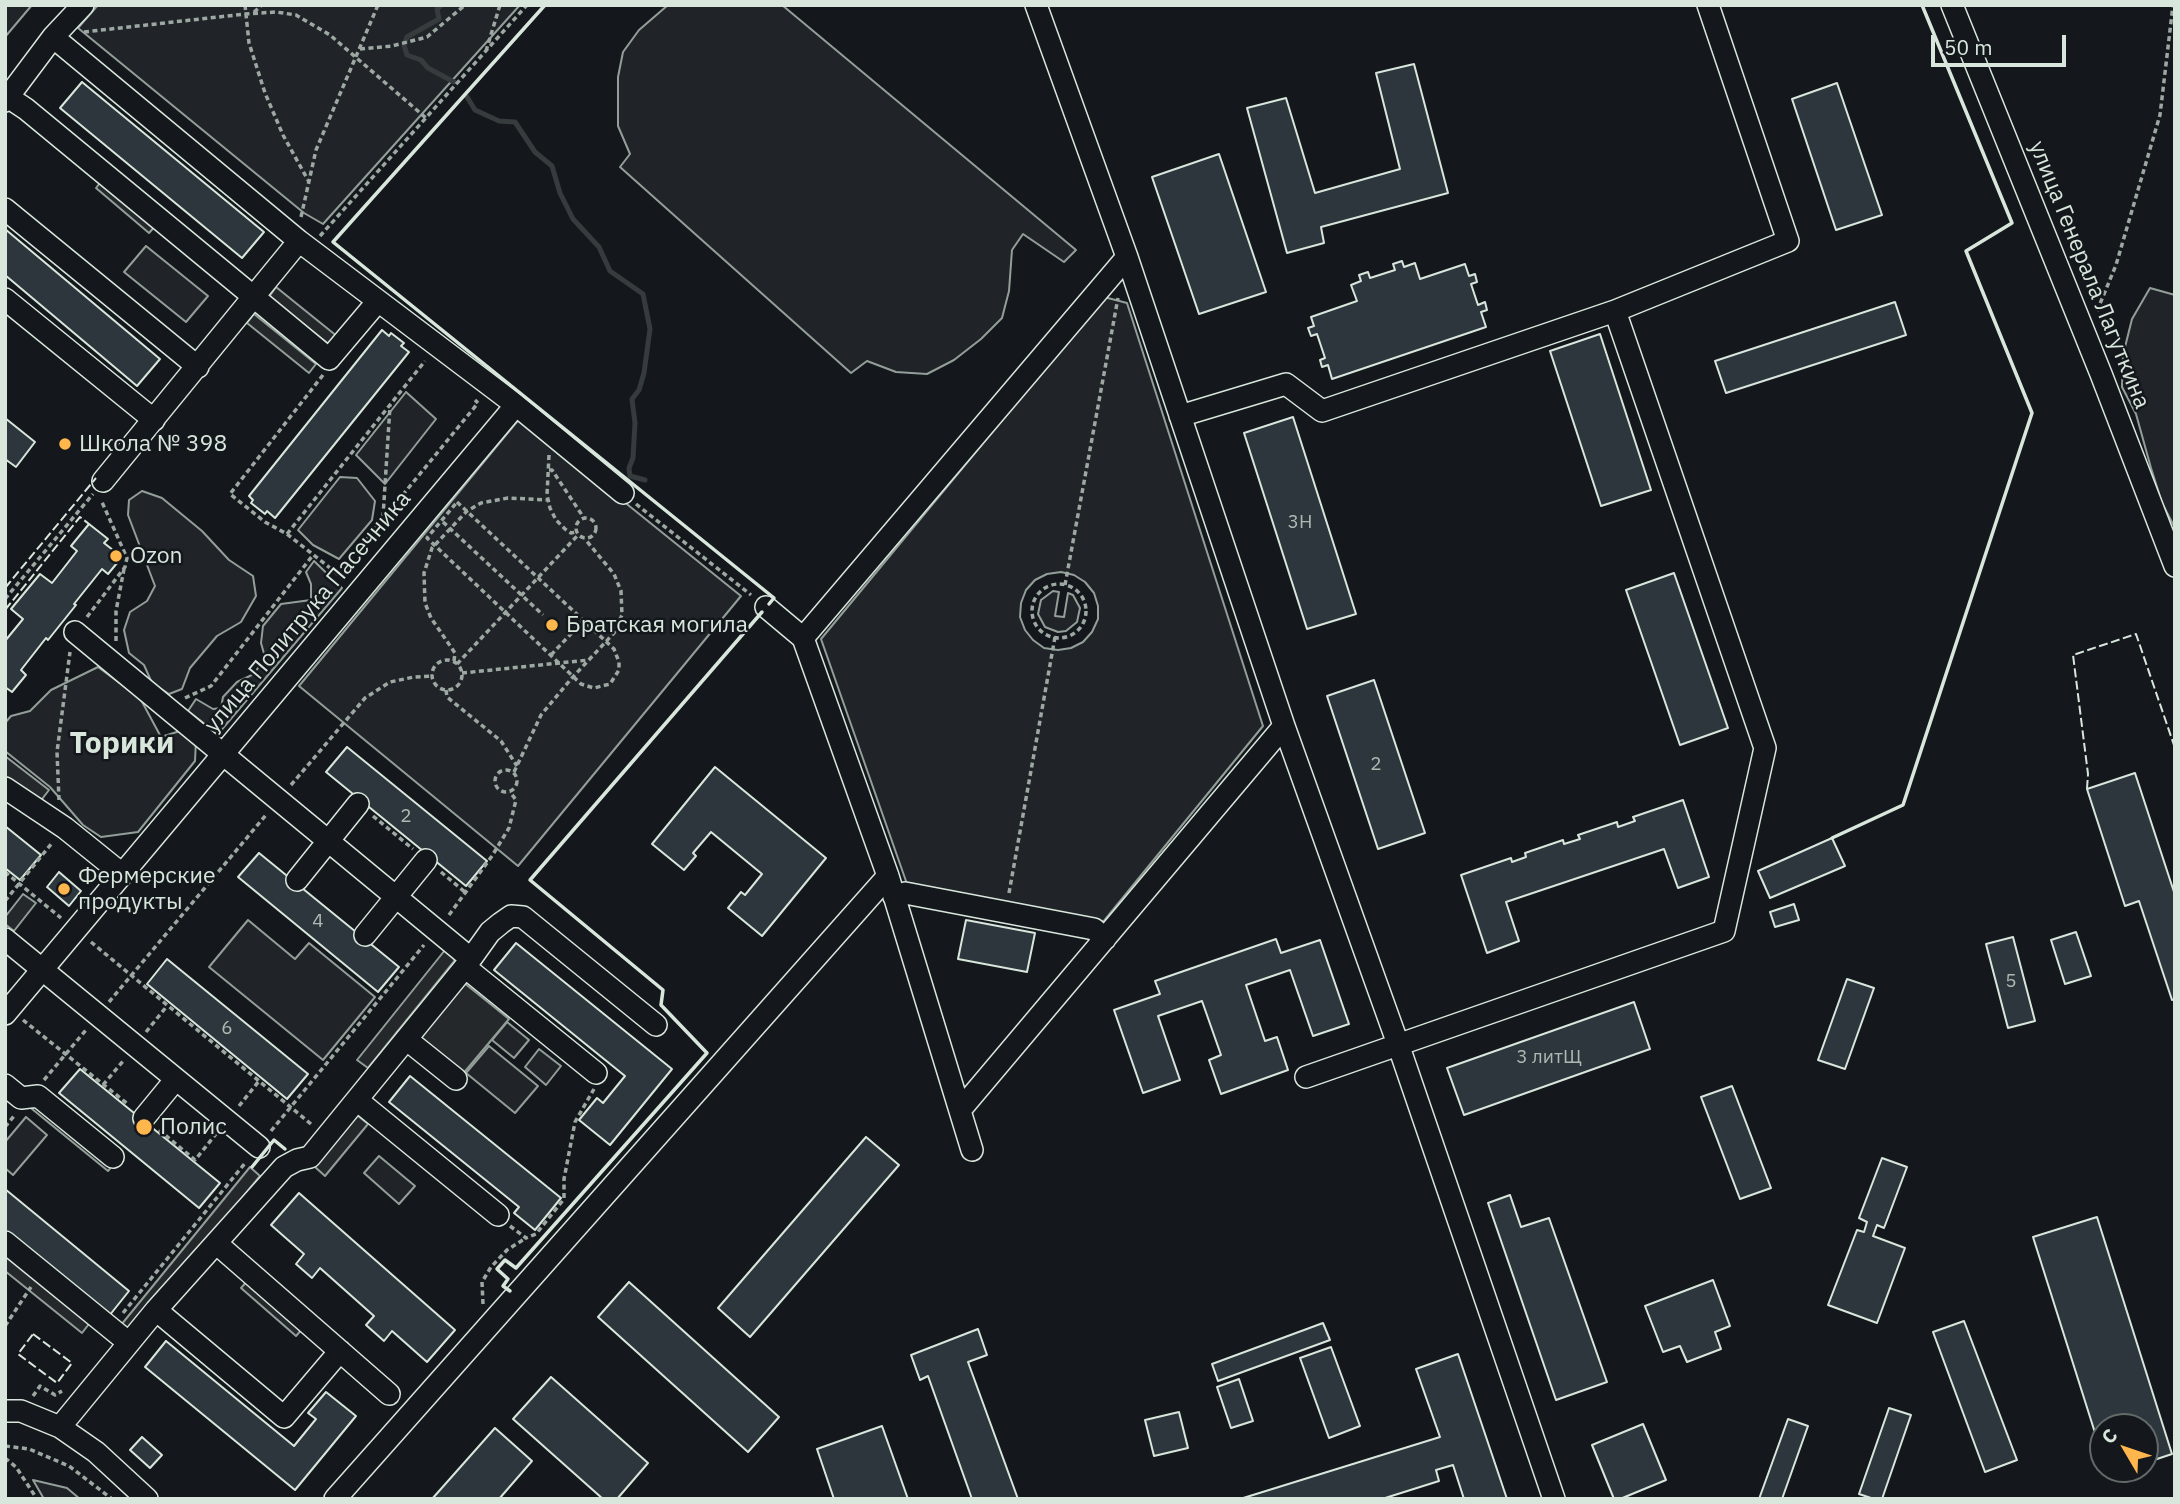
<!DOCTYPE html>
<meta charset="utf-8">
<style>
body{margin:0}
#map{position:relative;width:2180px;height:1504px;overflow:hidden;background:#14181c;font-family:"IBM Plex Sans",sans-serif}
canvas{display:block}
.frame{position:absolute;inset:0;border:7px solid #d8e6dc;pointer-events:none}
.north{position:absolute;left:2089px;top:1413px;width:70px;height:70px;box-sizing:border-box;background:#14181c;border:2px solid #626a69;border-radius:50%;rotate:309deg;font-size:19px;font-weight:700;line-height:28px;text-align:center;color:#d8e6dc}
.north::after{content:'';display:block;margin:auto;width:24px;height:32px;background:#ffb74d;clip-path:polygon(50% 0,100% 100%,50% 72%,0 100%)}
.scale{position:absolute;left:1931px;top:35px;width:135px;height:32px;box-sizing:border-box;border:4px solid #d8e6dc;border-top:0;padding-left:9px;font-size:21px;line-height:24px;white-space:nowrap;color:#d8e6dc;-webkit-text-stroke:5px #14181c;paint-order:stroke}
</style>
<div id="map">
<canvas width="2180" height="1504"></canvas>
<div class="frame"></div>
<div class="north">С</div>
<div class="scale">50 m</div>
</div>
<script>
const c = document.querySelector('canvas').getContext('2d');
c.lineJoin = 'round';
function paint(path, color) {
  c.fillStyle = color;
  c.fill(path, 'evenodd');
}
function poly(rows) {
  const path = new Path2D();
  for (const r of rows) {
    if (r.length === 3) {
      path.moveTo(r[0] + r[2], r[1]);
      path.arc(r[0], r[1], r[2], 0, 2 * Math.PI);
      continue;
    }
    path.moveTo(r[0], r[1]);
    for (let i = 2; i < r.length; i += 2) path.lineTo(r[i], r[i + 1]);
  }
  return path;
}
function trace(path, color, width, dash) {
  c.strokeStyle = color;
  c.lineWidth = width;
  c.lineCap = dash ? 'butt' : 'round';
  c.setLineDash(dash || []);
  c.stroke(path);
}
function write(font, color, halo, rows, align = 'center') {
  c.font = font + ' "IBM Plex Sans",sans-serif';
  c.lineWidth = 5;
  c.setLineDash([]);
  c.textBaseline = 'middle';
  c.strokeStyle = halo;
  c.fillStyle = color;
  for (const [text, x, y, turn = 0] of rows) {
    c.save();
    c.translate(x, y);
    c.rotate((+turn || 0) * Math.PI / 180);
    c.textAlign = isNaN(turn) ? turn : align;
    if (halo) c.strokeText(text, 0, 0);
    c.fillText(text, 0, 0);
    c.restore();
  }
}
const green = poly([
 [5,5,32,5,5,37,5,5],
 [98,5,520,5,323,224,304,213,78,28,98,5],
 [668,5,782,5,1076,250,1064,262,1023,234,1012,250,1009,291,1002,318,981,339,954,360,927,374,896,372,867,361,851,373,620,167,630,154,618,126,618,77,623,52,639,30,668,5],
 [146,246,208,296,186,322,124,272,146,246],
 [2150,288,2175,295,2175,528,2162,503,2151,468,2136,414,2122,387,2123,355,2132,319,2150,288],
 [1104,297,1127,303,1263,726,1103,922,907,884,821,639,1104,297],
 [1061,572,1074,575,1085,582,1094,593,1098,606,1098,619,1092,632,1083,642,1071,648,1058,650,1044,648,1033,640,1025,630,1020,617,1021,603,1026,590,1035,580,1047,574,1061,572],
 [406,392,436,419,385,484,356,455,406,392],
 [520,418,741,596,518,866,299,686,520,418],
 [340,477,357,478,375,501,372,520,339,559,313,545,298,530,340,477],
 [142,491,162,498,202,531,229,560,253,576,256,596,241,622,217,636,190,668,182,689,169,694,152,683,144,665,129,653,124,630,130,612,147,601,155,586,128,515,129,500,142,491],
 [314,561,342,588,218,734,188,711,196,699,213,709,221,708,223,697,237,682,254,674,265,657,261,643,263,626,281,604,311,600,311,584,306,572,314,561],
 [1053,591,1059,592,1055,616,1064,617,1068,593,1073,595,1080,608,1077,622,1066,631,1058,632,1045,627,1038,614,1041,600,1053,591],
 [98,667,140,698,161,737,183,730,196,740,195,761,138,832,101,837,83,825,50,787,5,751,5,723,11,716,30,711,51,690,98,667],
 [248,920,295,959,309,943,375,997,323,1060,209,967,248,920],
 [507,1022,529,1040,514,1058,492,1040,507,1022],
 [489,1046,538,1086,515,1113,466,1073,489,1046],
 [539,1049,561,1066,546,1085,525,1067,539,1049],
 [26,1117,47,1135,13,1175,5,1168,5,1142,26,1117],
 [379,1156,415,1186,399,1204,364,1173,379,1156],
 [33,1480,67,1488,80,1499,44,1499,33,1480]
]);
const parking = poly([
 [103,179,157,224,149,233,96,188,103,179],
 [276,287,338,337,331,346,269,297,276,287],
 [254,314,316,364,309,373,247,323,254,314],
 [5,756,49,790,39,803,5,776,5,756],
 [23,894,36,903,14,931,5,924,5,917,23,894],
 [445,950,456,959,368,1068,357,1060,445,950],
 [463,982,509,1019,462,1075,417,1038,463,982],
 [42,1096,118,1159,108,1171,32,1109,42,1096],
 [357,1115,368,1124,325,1176,315,1167,357,1115],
 [250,1167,260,1176,131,1334,121,1325,250,1167],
 [5,1250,92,1320,82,1333,5,1271,5,1250],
 [249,1279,304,1327,296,1336,241,1288,249,1279]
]);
const stream = poly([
 [442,5,437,9,439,19,407,37,404,45,407,55,421,60,428,68,454,82],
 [467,97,475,110,499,121,515,122,535,152,552,166,560,193,573,219,599,247,610,271,643,294,650,329,644,373,639,390,632,399,635,423,633,458,629,468,630,476,645,480]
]);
const building = poly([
 [1414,64,1448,193,1321,227,1324,243,1287,253,1247,108,1286,98,1315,193,1400,169,1376,73,1414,64],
 [82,82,264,232,242,258,60,108,82,82],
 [1837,83,1882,215,1836,230,1792,99,1837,83],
 [1219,154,1266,292,1199,314,1152,177,1219,154],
 [5,229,160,359,137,386,5,275,5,229],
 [1402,261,1404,267,1415,263,1420,279,1465,264,1469,276,1475,274,1477,282,1471,284,1478,305,1485,302,1487,310,1481,312,1486,327,1332,379,1328,365,1322,367,1320,360,1325,358,1317,334,1311,336,1308,328,1314,326,1311,317,1357,301,1351,285,1361,281,1359,275,1368,272,1370,278,1395,270,1393,264,1402,261],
 [1895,302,1906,335,1726,393,1715,361,1895,302],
 [382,330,389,336,391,333,404,343,401,346,409,352,275,518,267,511,265,514,251,503,253,500,249,496,382,330],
 [1600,334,1651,490,1601,506,1550,351,1600,334],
 [1293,417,1356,614,1307,629,1244,433,1293,417],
 [5,418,35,442,16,467,5,459,5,418],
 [89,524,108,539,104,543,122,557,108,574,102,569,74,604,76,605,48,640,46,638,21,670,26,675,12,692,5,687,5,641,23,619,11,609,40,574,52,583,77,551,71,546,89,524],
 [1674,573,1728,728,1680,745,1626,590,1674,573],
 [1374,680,1425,833,1378,849,1327,696,1374,680],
 [347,747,487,861,466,886,326,772,347,747],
 [715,767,826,858,762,936,728,908,741,892,745,895,762,874,711,832,693,853,696,856,684,870,652,844,715,767],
 [2135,773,2175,895,2175,999,2172,1000,2139,901,2125,906,2087,789,2135,773],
 [1683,800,1709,877,1678,888,1664,849,1506,902,1519,941,1487,953,1461,875,1511,858,1512,862,1526,857,1525,853,1563,840,1564,844,1580,839,1578,835,1617,822,1618,827,1635,821,1633,817,1683,800],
 [5,826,41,855,20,880,5,868,5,826],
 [1832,838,1845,866,1770,898,1758,871,1832,838],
 [259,853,399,967,378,992,238,877,259,853],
 [59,872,81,891,69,906,47,887,59,872],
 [1794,904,1799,920,1775,927,1770,912,1794,904],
 [966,920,1035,933,1027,972,958,959,966,920],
 [2076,932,2091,976,2065,984,2051,940,2076,932],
 [2013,937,2035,1021,2008,1028,1986,944,2013,937],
 [1276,939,1281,953,1320,940,1349,1024,1313,1036,1290,970,1246,985,1265,1041,1277,1037,1288,1070,1221,1094,1209,1060,1221,1055,1202,1001,1158,1016,1180,1080,1143,1093,1114,1010,1160,994,1155,981,1276,939],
 [516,943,672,1069,610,1145,579,1120,597,1098,603,1103,625,1076,494,970,516,943],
 [167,959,308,1074,287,1099,147,984,167,959],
 [1847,979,1874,988,1845,1069,1818,1060,1847,979],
 [1634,1002,1650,1049,1464,1115,1447,1068,1634,1002],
 [80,1069,220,1183,199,1208,59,1093,80,1069],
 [410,1076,561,1198,535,1230,514,1213,519,1207,389,1102,410,1076],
 [1732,1086,1771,1188,1740,1199,1701,1097,1732,1086],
 [866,1137,899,1165,750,1337,718,1308,866,1137],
 [1882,1158,1907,1167,1884,1228,1877,1225,1873,1236,1905,1248,1877,1323,1828,1305,1857,1230,1864,1232,1867,1222,1859,1218,1882,1158],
 [5,1189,129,1291,109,1316,5,1231,5,1189],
 [299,1193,455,1330,427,1362,392,1331,384,1341,366,1325,374,1316,320,1268,312,1278,296,1264,304,1254,271,1225,299,1193],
 [1510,1195,1521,1227,1549,1218,1607,1382,1556,1400,1488,1203,1510,1195],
 [2097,1217,2172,1454,2145,1463,2145,1427,2103,1427,2103,1458,2033,1237,2097,1217],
 [1713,1280,1730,1326,1715,1332,1721,1349,1687,1362,1680,1346,1663,1352,1645,1306,1713,1280],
 [629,1282,779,1417,748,1452,598,1317,629,1282],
 [1964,1321,2017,1460,1985,1472,1933,1332,1964,1321],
 [1323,1323,1330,1340,1218,1381,1212,1364,1323,1323],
 [978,1329,987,1355,968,1362,1018,1499,972,1499,928,1376,920,1380,911,1355,978,1329],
 [166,1341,294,1446,316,1419,308,1413,326,1392,356,1416,295,1490,145,1367,166,1341],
 [1331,1347,1360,1426,1329,1438,1300,1358,1331,1347],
 [1458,1354,1507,1499,1464,1499,1453,1465,1436,1470,1439,1481,1382,1499,1240,1499,1440,1437,1416,1369,1458,1354],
 [551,1377,648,1463,617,1499,603,1499,513,1419,551,1377],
 [1239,1379,1253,1421,1231,1428,1217,1387,1239,1379],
 [1889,1408,1911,1415,1882,1499,1874,1499,1859,1494,1889,1408],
 [1179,1412,1188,1448,1154,1456,1145,1420,1179,1412],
 [1788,1419,1808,1426,1782,1499,1759,1499,1788,1419],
 [1643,1424,1666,1480,1620,1499,1614,1499,1592,1445,1643,1424],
 [882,1426,908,1499,834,1499,817,1449,882,1426],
 [495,1428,532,1461,499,1499,432,1499,495,1428],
 [142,1437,162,1455,150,1468,130,1450,142,1437]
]);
const path = poly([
 [245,5,249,43,265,93,283,135,309,182],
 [254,12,262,5],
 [84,32,245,14,276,12,296,15,330,35,426,118],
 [360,49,392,46,427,37,465,5],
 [486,51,500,5],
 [301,217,316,150,378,5],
 [320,236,527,5],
 [2097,311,2116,265,2160,115,2173,5],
 [323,375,230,494,265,522,287,534,344,579],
 [549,455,547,495,550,508,556,520,565,529,571,533,576,532],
 [549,470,552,470,584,518],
 [457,502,614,649,619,662,619,670,610,684,594,688,581,684,427,538,457,502],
 [636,504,751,595],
 [383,517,390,406],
 [586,528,10],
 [443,522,543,615],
 [287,534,425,361],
 [338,574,478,403,475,400],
 [1059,611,27],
 [1065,585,1118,298],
 [5,599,93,494],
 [87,617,125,567,127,558,101,500],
 [116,641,116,611,124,569],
 [551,655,583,621],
 [447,675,15],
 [454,661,455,653,431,618,425,603,424,573,432,548,467,511,481,503,508,498,548,500],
 [457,664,578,535],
 [462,673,589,660],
 [446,690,447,697,501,741,517,766],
 [185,698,211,686,313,555],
 [506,781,11],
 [514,772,541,715,571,679,614,633,622,615,621,591,614,574,585,539],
 [291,785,365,698,390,682,414,677,433,676],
 [59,800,57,752,70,652],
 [373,816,413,849],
 [5,872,61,918],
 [441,872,466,893],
 [1009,893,1055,637],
 [5,901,52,843],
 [449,915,492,856,509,828,516,800,510,792],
 [91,942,311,1124],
 [109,1002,266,815],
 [23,1020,129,1105],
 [146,1032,167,1006],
 [44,1080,86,1030],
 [103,1085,124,1060],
 [239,1106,259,1081],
 [5,1127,14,1116],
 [159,1130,195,1160,216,1134],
 [271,1131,424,945],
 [510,1226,526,1238,536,1234,564,1199,564,1179,575,1122,594,1089],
 [483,1304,482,1282,491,1267,507,1250,526,1238],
 [123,1313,246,1162],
 [5,1326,31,1287],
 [33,1396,40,1386,55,1395,62,1391],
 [5,1446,29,1449,69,1466,112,1499],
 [5,1458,16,1467,37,1499]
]);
const minor = poly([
 [1036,5,1127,257,1284,726,1398,1044,1554,1499],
 [1952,5,2101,374,2175,566],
 [53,37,299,241,516,405,623,493],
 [8,97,26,109,329,359,378,301],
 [5,101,53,37,83,5],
 [5,209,198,367],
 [5,299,154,420],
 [1180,416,1286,384,1322,411,1615,311,1788,241,1708,5],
 [103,481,299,241],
 [766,607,803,638],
 [75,632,470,958],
 [5,788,65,828,122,874],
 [297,880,358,804],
 [894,897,905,893,1094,929,1105,939],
 [365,935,426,860],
 [5,939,259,1147],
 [465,967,596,1073],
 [5,1014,516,405],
 [406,1039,456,1079],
 [1306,1077,1724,931,1765,748,1615,311],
 [5,1085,21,1098,38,1096,113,1157],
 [357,1100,498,1215],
 [961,1109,1284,726],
 [144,1118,176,1079],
 [972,1150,888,876,803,638,1127,257],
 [5,1242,129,1343],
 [216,1243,389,1394],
 [156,1310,284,1417,340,1351],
 [5,1411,21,1411,60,1427,96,1452,147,1499],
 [60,1427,156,1310,284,1167,297,1160,310,1157,465,967,490,932,501,923,511,916,523,917,656,1025],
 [335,1499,888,876]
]);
const fence = poly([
 [5,588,96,478],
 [5,610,80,517,89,524],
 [2087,789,2088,774,2073,655,2136,634,2175,748],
 [33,1334,72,1363,57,1383,18,1354,33,1334]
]);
const wall = poly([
 [545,5,333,242,774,598,769,604],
 [1832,838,1903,805,2032,413,1966,251,2012,223,1922,5],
 [252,1167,274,1140,285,1149],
 [510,1291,503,1286,508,1279,497,1269,505,1260,516,1268,707,1053,661,1005,663,990,530,880,762,612]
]);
const markers = [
 [65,444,7,"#ffb74d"],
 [116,556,7,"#ffb74d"],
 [552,625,7,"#ffb74d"],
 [64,889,7,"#ffb74d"],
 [144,1127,9,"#ffb74d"]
];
const numberNames = [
 ["3Н",1300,523],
 ["2",1376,765],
 ["2",406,817],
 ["4",318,922],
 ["5",2011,982],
 ["6",227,1029],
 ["3 литЩ",1549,1058]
];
const streetNames = [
 ["улица Генерала Лагуткина",2089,275,68],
 ["улица Политрука Пасечника",308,612,-50]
];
const poiNames = [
 ["Школа № 398",79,444],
 ["Ozon",130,556],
 ["Братская могила",566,625],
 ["Фермерские",78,876],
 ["продукты",78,902],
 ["Полис",160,1127]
];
const districtNames = [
 ["Торики",122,744]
];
paint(green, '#202428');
trace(green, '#939e99', 2);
paint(parking, '#24282b');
trace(parking, '#939e99', 2);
trace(stream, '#363b3e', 5);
paint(building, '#2c363c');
trace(building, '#d8e6dc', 2);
trace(minor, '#d8e6dc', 24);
trace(path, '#9da8a2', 3.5, [5, 3.5]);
trace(minor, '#14181c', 21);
trace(fence, '#d8e6dc', 2, [9, 3.5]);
trace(wall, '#d8e6dc', 3.5);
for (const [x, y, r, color] of markers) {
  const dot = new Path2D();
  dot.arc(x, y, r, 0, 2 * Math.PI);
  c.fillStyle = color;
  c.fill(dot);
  trace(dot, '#14181c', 2.5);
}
write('19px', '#adbab4', null, numberNames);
write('23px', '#d8e6dc', '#14181c', streetNames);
write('23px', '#d8e6dc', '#14181c', poiNames, 'left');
write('bold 30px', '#d8e6dc', '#14181c', districtNames);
</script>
